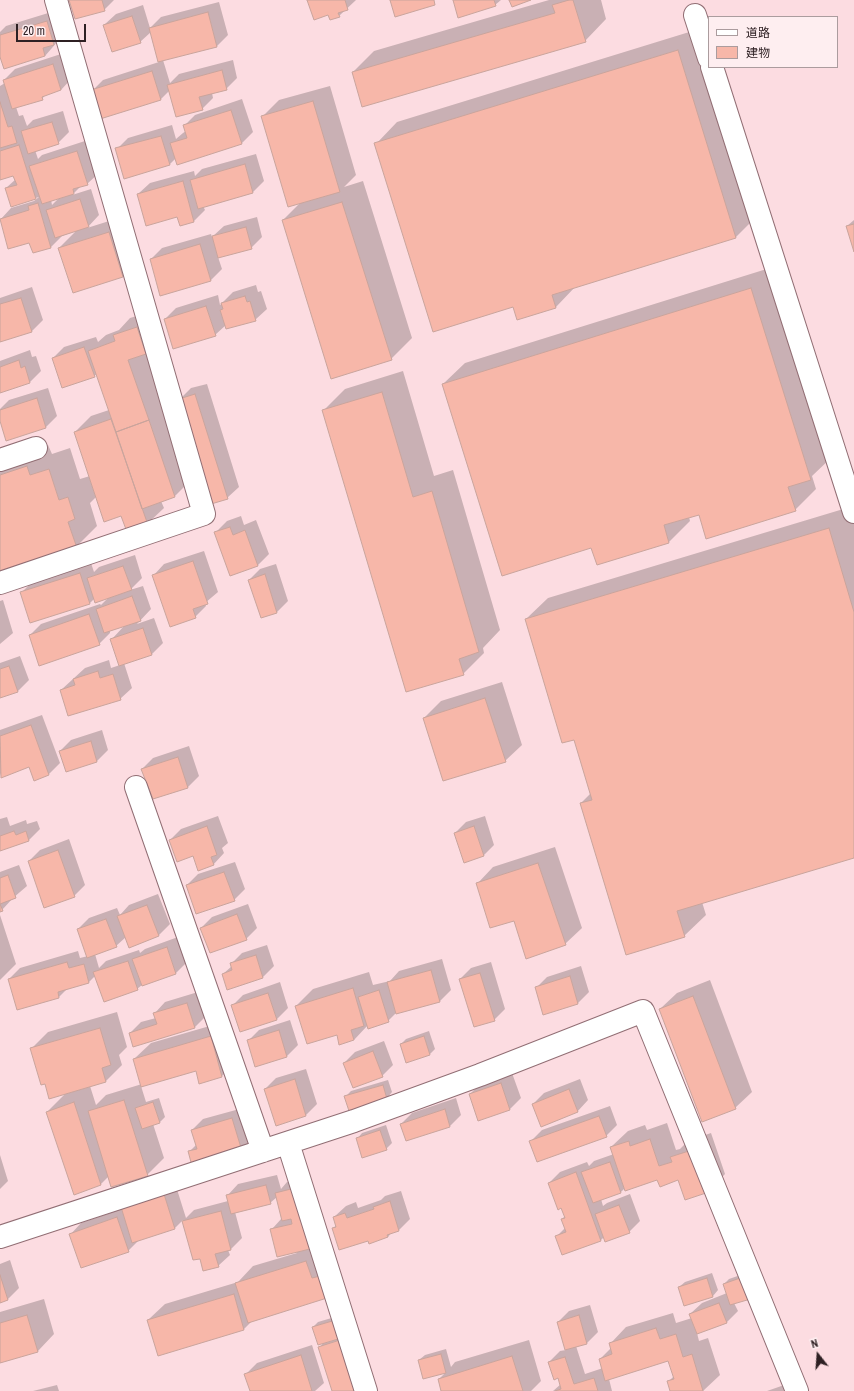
<!DOCTYPE html>
<meta charset="utf-8">
<style>
body{margin:0}
#map{position:relative;width:854px;height:1391px;overflow:hidden;background:#fcdce1;font-family:"Archivo Narrow","Noto Sans JP",sans-serif}
canvas{display:block}
.legend{position:absolute;left:708px;top:16px;width:130px;height:52px;box-sizing:border-box;background:#feeef0;border:1px solid #ab9c9e;margin:0;padding:5px 7px;list-style:none;font-size:12px;color:#2e2023}
.legend li{display:flex;align-items:center;gap:8px;height:20px}
.legend b{width:20px;border:1px solid #ab9c9e}
.north{position:absolute;left:798px;top:1335px;width:40px;height:40px;-webkit-text-stroke:3px #feeef0;paint-order:stroke;rotate:343deg;font-size:11px;font-weight:700;line-height:16px;text-align:center;color:#2e2023}
.north::after{content:'';display:block;margin:auto;width:14px;height:18px;background:#2e2023;clip-path:polygon(50% 0,100% 100%,50% 72%,0 100%)}
.scale{position:absolute;left:16px;top:24px;width:70px;height:18px;box-sizing:border-box;border:2px solid #2e2023;border-top:0;padding-left:5px;font-size:12px;line-height:14px;white-space:nowrap;color:#2e2023;-webkit-text-stroke:3px #feeef0;paint-order:stroke}
</style>
<div id="map">
<canvas width="854" height="1391"></canvas>
<ul class="legend">
<li><b style="height:5px;background:#fff"></b>道路</li>
<li><b style="height:11px;background:#f7b7a9"></b>建物</li>
</ul>
<div class="north">N</div>
<div class="scale">20 m</div>
</div>
<script>
const c = document.querySelector('canvas').getContext('2d');
c.lineJoin = 'round';
function paint(path, color) {
  c.fillStyle = color;
  c.fill(path, 'evenodd');
}
function poly(rows) {
  const path = new Path2D();
  for (const r of rows) {
    path.moveTo(r[0], r[1]);
    for (let i = 2; i < r.length; i += 2) path.lineTo(r[i], r[i + 1]);
  }
  return path;
}
function trace(path, color, width, dash) {
  c.strokeStyle = color;
  c.lineWidth = width;
  c.lineCap = dash ? 'butt' : 'round';
  c.setLineDash(dash || []);
  c.stroke(path);
}
const shadow = poly([
 [70,0,114,0,104,10],
 [308,0,356,0,339,16,328,14],
 [454,0,501,0,495,5],
 [549,0,601,0,606,19,585,41,353,72,374,51],
 [219,2,228,35,217,46,163,60,170,83,179,74,233,60,237,78,226,89,212,93,213,98,202,109,170,90,161,99,101,118,92,91,103,80,159,62,151,32,140,42,104,25,116,14,143,5,150,28,161,17],
 [58,10,65,33,45,56,0,58,0,32,6,26],
 [699,29,757,216,736,237,576,286,556,307,517,318,514,306,376,144,397,122],
 [64,53,72,78,61,90,46,94,42,99,16,107,19,116,23,115,27,126,33,120,63,111,69,132,58,143,35,150,38,159,42,155,88,140,99,173,87,184,81,186,72,195,91,189,99,215,87,228,125,216,139,260,122,277,59,248,77,230,62,236,51,247,0,220,11,208,34,201,39,197,12,205,6,188,16,179,14,175,0,179,0,86,5,83,4,80,15,69],
 [60,197,52,205,51,200],
 [330,86,356,175,344,187,363,181,412,338,391,359,283,220,300,203,262,117,279,100],
 [242,99,253,132,242,143,178,164,176,158,169,165,117,149,128,138,172,125,176,139,183,133,186,131,184,126,195,115],
 [256,154,264,181,253,192,203,206,205,210,194,221,178,216,138,194,150,183,194,171,195,176,202,169],
 [257,217,262,237,251,248,218,257,222,269,211,280,151,259,162,248,211,234,212,237,224,226],
 [854,220,854,249,847,226],
 [773,267,832,457,812,476,816,489,795,510,699,513,689,517,690,521,669,542,592,547,443,384,465,363],
 [256,285,258,292,261,291,267,309,255,320,226,325,215,335,165,319,176,308,218,295,220,305,233,292],
 [32,287,43,320,32,331,0,341,0,298],
 [153,311,191,480,175,496,161,501,164,508,147,524,122,515,97,496,90,503,97,526,76,547,0,572,0,461,48,445,52,454,70,448,80,479,90,476,75,432,91,416,109,410,97,374,94,376,53,358,64,347,96,337,98,342,106,335,119,330,130,318],
 [30,350,32,357,36,356,41,371,30,382,0,392,0,361],
 [403,371,434,476,453,470,500,630,483,648,484,653,463,674,324,410,345,389],
 [207,384,239,487,227,498,180,399,191,388],
 [48,388,57,416,46,427,0,418,0,409,9,400],
 [850,507,854,520,854,857,702,902,706,915,684,936,581,803,591,793,575,739,526,619,548,598],
 [241,516,244,525,256,520,269,554,257,566,216,532,227,521],
 [204,551,218,592,205,603,206,606,195,617,153,576,164,564],
 [135,555,142,578,130,590,143,586,151,609,137,624,154,618,163,643,152,654,124,663,132,688,120,699,61,690,85,668,109,660,111,668,120,665,111,640,125,625,110,631,110,633,99,644,30,635,41,624,100,604,101,605,109,597,95,598,90,603,31,622,21,593,32,582,91,563,94,572,99,567],
 [276,564,288,601,277,612,261,617,249,580,260,569],
 [3,600,13,633,0,644,0,601],
 [20,656,29,680,18,691,0,697,0,663],
 [502,682,522,745,505,761,424,718,441,701],
 [42,715,60,763,49,774,29,766,1,776,0,773,0,730],
 [102,730,108,750,97,761,66,771,60,751,71,740],
 [189,746,199,776,188,787,154,798,142,769,153,758],
 [218,816,228,843,222,848,224,853,213,865,193,855,170,840,181,829],
 [485,816,494,845,483,856,455,833,466,822],
 [7,817,10,826,26,820,27,824,37,821,40,829,29,840,0,850,0,819],
 [69,839,85,885,74,896,29,861,40,850],
 [555,847,582,928,565,944,477,884,493,867],
 [235,862,245,889,234,900,187,885,198,874],
 [19,865,27,886,13,898,2,910,0,911,0,872],
 [158,894,170,924,159,935,126,937,116,946,95,954,99,968,106,961,139,950,140,953,145,949,178,937,187,962,176,973,142,985,137,989,96,975,89,982,67,989,59,997,9,979,20,968,78,951,80,958,88,956,78,929,89,918,117,908,120,915,129,905],
 [248,904,257,928,246,939,201,928,212,917],
 [0,915,16,964,0,980],
 [267,945,274,966,263,977,228,989,223,974,232,966,231,964,242,953],
 [442,959,451,990,440,1001,396,1013,388,1021,368,1025,354,1040,338,1034,296,1006,313,989,369,972,373,985,390,981,399,971],
 [491,962,505,1009,494,1020,460,979,471,968],
 [581,966,589,992,578,1003,544,1014,536,988,547,977],
 [710,980,752,1092,735,1108,660,1009,677,993],
 [280,982,288,1008,277,1019,240,1031,232,1006,243,995],
 [198,992,206,1016,195,1027,130,1033,141,1022,156,1018,154,1014,165,1002],
 [117,1012,127,1047,119,1055,122,1065,106,1081,90,1086,96,1105,106,1095,142,1084,134,1059,151,1043,227,1021,238,1060,222,1076,200,1082,197,1070,141,1086,146,1102,159,1098,165,1117,160,1122,153,1124,164,1158,147,1175,109,1176,101,1184,47,1112,66,1093,45,1083,31,1049,48,1032],
 [290,1020,298,1045,287,1056,248,1041,259,1030],
 [429,1031,435,1049,430,1054,406,1062,401,1044,406,1039],
 [384,1041,393,1065,382,1076,344,1063,355,1052],
 [306,1069,317,1104,306,1115,265,1089,276,1078],
 [512,1073,521,1098,510,1109,478,1120,470,1094,481,1083],
 [580,1079,588,1100,577,1112,533,1104,544,1093],
 [388,1080,392,1092,387,1098,345,1097,351,1091],
 [456,1098,461,1115,450,1126,407,1140,401,1124,412,1113],
 [610,1106,617,1125,606,1136,531,1141,542,1130],
 [243,1108,253,1139,242,1150,189,1152,197,1144,192,1130,203,1119],
 [667,1123,676,1150,680,1149,688,1141,711,1133,725,1174,709,1191,679,1179,658,1178,625,1188,621,1192,601,1199,603,1206,607,1203,630,1194,640,1221,629,1232,604,1237,601,1240,563,1254,556,1237,565,1228,562,1219,565,1216,549,1183,560,1172,587,1162,589,1166,594,1161,614,1154,611,1147,628,1131,645,1125,647,1130],
 [386,1125,392,1143,386,1149,357,1139,362,1133],
 [0,1155,8,1181,0,1189],
 [277,1175,281,1189,287,1182,306,1177,323,1245,343,1280,253,1320,244,1329,158,1355,148,1320,165,1304,238,1282,253,1266,297,1253,272,1229,282,1218,277,1197,270,1203,235,1212,242,1238,231,1249,228,1250,230,1255,218,1266,200,1257,193,1259,183,1220,175,1228,139,1240,128,1251,70,1235,81,1223,122,1209,175,1183,186,1218,194,1210,228,1201,227,1196,238,1184],
 [401,1191,410,1219,399,1230,392,1232,388,1237,368,1240,333,1228,337,1225,334,1217,346,1206,356,1202,358,1208,381,1200,385,1196],
 [10,1260,19,1288,8,1299,0,1302,0,1264],
 [752,1271,734,1303,738,1311,726,1323,697,1333,699,1341,708,1338,720,1375,703,1391,671,1391,668,1382,674,1376,669,1360,609,1379,612,1391,553,1391,561,1384,559,1377,549,1362,560,1351,566,1350,558,1322,569,1311,590,1305,598,1332,587,1343,576,1346,585,1374,603,1368,600,1359,611,1348,610,1344,626,1327,673,1313,676,1323,692,1318,690,1314,702,1303,727,1293,724,1284,729,1279],
 [712,1273,718,1290,713,1296,685,1305,679,1287,685,1282],
 [44,1299,54,1334,38,1351,0,1362,0,1312],
 [345,1314,333,1391,319,1348,324,1342,313,1327,318,1322],
 [529,1340,541,1381,531,1391,442,1391,439,1379,446,1372,424,1378,419,1360,425,1355,446,1349,451,1367,455,1362],
 [312,1345,324,1383,315,1391,251,1391,246,1374,257,1363],
 [790,1383,793,1391,767,1391],
 [57,1385,59,1391,33,1391]
]);
const building = poly([
 [69,0,102,0,105,11,75,19,69,0],
 [307,0,345,0,348,10,338,13,340,17,330,20,328,15,314,20,307,0],
 [390,0,434,0,435,5,395,17,390,0],
 [453,0,494,0,496,6,458,18,453,0],
 [509,0,531,0,512,7,509,0],
 [569,0,573,0,586,42,362,107,352,72,555,13,552,5,569,0],
 [208,12,217,47,158,62,149,28,208,12],
 [132,16,141,43,112,52,103,25,132,16],
 [47,21,54,45,43,48,45,56,4,69,0,57,0,35,47,21],
 [678,50,736,238,552,295,556,308,517,320,513,307,433,332,374,143,678,50],
 [53,64,61,90,42,97,43,100,12,109,3,80,53,64],
 [222,70,227,90,199,97,203,110,176,117,167,85,222,70],
 [152,71,161,100,100,119,91,90,152,71],
 [313,101,340,192,288,207,261,116,313,101],
 [0,102,8,127,12,126,17,143,0,148,0,102],
 [231,110,242,144,177,165,170,143,187,138,183,125,231,110],
 [52,122,59,144,28,154,21,131,52,122],
 [161,136,170,165,124,179,115,148,161,136],
 [19,145,36,199,11,207,5,188,17,185,13,176,0,180,0,151,19,145],
 [77,151,88,185,73,189,74,194,42,204,29,166,77,151],
 [245,164,253,193,198,209,190,180,245,164],
 [183,181,194,222,180,226,177,217,146,226,137,194,183,181],
 [80,199,89,227,55,238,46,210,80,199],
 [342,202,392,360,331,379,282,220,342,202],
 [38,203,51,248,33,253,29,243,8,249,0,219,29,210,28,206,38,203],
 [854,224,854,252,846,226,854,224],
 [246,227,252,249,218,258,212,236,246,227],
 [109,232,123,277,73,293,58,248,109,232],
 [200,244,211,281,160,296,150,259,200,244],
 [751,288,811,480,788,487,796,511,706,539,699,515,664,525,669,543,597,565,591,548,502,576,442,384,751,288],
 [245,296,247,302,250,301,256,321,226,329,220,310,223,309,221,303,245,296],
 [21,298,32,332,0,342,0,304,21,298],
 [206,306,216,336,173,349,164,319,206,306],
 [137,327,146,354,128,360,149,420,116,432,88,351,115,341,113,335,137,327],
 [84,347,95,377,62,388,52,358,84,347],
 [19,360,21,368,25,366,30,383,0,393,0,367,19,360],
 [382,392,413,497,432,491,479,652,459,659,464,675,406,692,322,410,382,392],
 [195,394,228,499,211,504,179,399,195,394],
 [37,398,46,428,6,441,0,421,0,410,37,398],
 [111,419,148,525,127,532,121,516,104,522,74,432,111,419],
 [149,420,175,497,142,509,116,432,149,420],
 [27,466,30,475,49,469,59,500,68,497,75,519,68,522,77,548,0,573,0,475,27,466],
 [230,527,233,535,245,530,258,566,230,576,214,532,230,527],
 [829,528,854,612,854,858,677,911,685,937,626,955,580,803,592,800,574,740,562,743,525,619,829,528],
 [193,561,208,604,193,609,196,618,170,627,152,575,193,561],
 [123,566,132,590,95,603,87,578,123,566],
 [80,573,90,604,30,623,20,592,80,573],
 [265,574,277,613,261,618,248,580,265,574],
 [132,596,141,621,104,633,96,609,132,596],
 [89,614,100,645,39,666,29,635,89,614],
 [143,628,152,655,119,666,110,639,143,628],
 [9,666,18,692,0,698,0,669,9,666],
 [98,671,100,678,113,674,121,700,68,716,60,690,75,685,73,679,98,671],
 [485,698,506,762,443,781,423,718,485,698],
 [31,725,49,775,34,781,29,767,1,778,0,736,31,725],
 [91,741,97,762,66,772,59,751,91,741],
 [178,757,188,788,153,799,141,769,178,757],
 [207,826,217,855,211,857,214,865,198,871,193,856,177,862,169,840,207,826],
 [474,826,484,856,464,863,454,833,474,826],
 [14,831,16,835,26,831,29,841,0,851,0,836,14,831],
 [58,850,75,897,44,908,28,861,58,850],
 [538,863,566,945,526,959,514,921,490,928,476,883,538,863],
 [224,872,235,901,196,914,186,885,224,872],
 [8,875,16,898,0,904,3,911,0,912,0,878,8,875],
 [147,905,159,936,129,948,117,916,147,905],
 [237,914,247,940,210,953,200,928,237,914],
 [106,919,117,947,87,958,77,929,106,919],
 [167,947,176,974,142,986,132,959,167,947],
 [256,955,263,978,227,990,222,974,232,970,230,963,256,955],
 [128,961,138,990,104,1002,93,972,128,961],
 [67,962,69,968,84,964,89,983,58,992,59,998,17,1010,8,979,67,962],
 [431,970,440,1002,396,1014,387,982,431,970],
 [480,973,495,1021,474,1027,459,979,480,973],
 [570,976,578,1004,543,1015,535,987,570,976],
 [353,988,364,1026,351,1030,354,1040,339,1045,337,1035,307,1044,295,1006,353,988],
 [379,990,389,1022,368,1029,358,997,379,990],
 [268,993,277,1020,240,1032,231,1005,268,993],
 [693,996,736,1109,702,1122,659,1009,693,996],
 [187,1003,195,1028,133,1047,129,1033,157,1024,153,1013,187,1003],
 [100,1028,111,1065,102,1068,106,1082,49,1099,45,1084,41,1085,30,1048,100,1028],
 [279,1030,287,1057,255,1067,247,1040,279,1030],
 [211,1036,222,1077,199,1084,196,1071,141,1087,133,1059,211,1036],
 [424,1036,430,1055,406,1063,400,1044,424,1036],
 [373,1051,383,1077,353,1088,343,1063,373,1051],
 [295,1079,306,1116,276,1126,264,1089,295,1079],
 [501,1083,510,1110,478,1121,469,1094,501,1083],
 [383,1085,387,1099,349,1111,344,1096,383,1085],
 [569,1089,578,1112,541,1127,532,1104,569,1089],
 [124,1100,148,1176,111,1187,88,1111,124,1100],
 [74,1102,101,1185,74,1195,46,1112,74,1102],
 [153,1102,160,1123,142,1129,135,1108,153,1102],
 [445,1109,450,1127,406,1141,400,1124,445,1109],
 [599,1116,607,1137,537,1162,529,1141,599,1116],
 [232,1118,242,1151,192,1166,188,1151,197,1149,191,1130,232,1118],
 [380,1130,387,1150,362,1158,356,1138,380,1130],
 [650,1139,659,1166,672,1162,670,1157,695,1149,709,1192,685,1200,678,1180,660,1187,657,1180,625,1191,610,1147,629,1141,630,1146,650,1139],
 [610,1162,621,1193,593,1203,581,1172,610,1162],
 [576,1172,601,1241,562,1255,555,1236,566,1232,561,1219,565,1218,561,1208,558,1210,548,1183,576,1172],
 [266,1185,271,1204,231,1214,226,1195,266,1185],
 [295,1188,310,1249,277,1257,270,1229,292,1224,291,1219,282,1221,275,1193,295,1188],
 [164,1194,175,1229,132,1243,121,1207,164,1194],
 [390,1201,399,1231,387,1235,388,1237,369,1244,368,1241,339,1250,332,1228,336,1227,333,1217,345,1213,347,1218,374,1209,373,1207,390,1201],
 [619,1205,630,1233,605,1242,595,1214,619,1205],
 [221,1211,231,1250,215,1254,219,1267,203,1271,200,1259,193,1260,182,1221,221,1211],
 [117,1217,129,1252,81,1268,69,1234,117,1217],
 [306,1261,312,1278,320,1276,327,1298,248,1323,235,1283,306,1261],
 [0,1275,8,1300,0,1303,0,1275],
 [746,1276,754,1298,730,1305,723,1284,746,1276],
 [707,1278,713,1297,684,1306,678,1287,707,1278],
 [234,1294,244,1330,158,1356,147,1320,234,1294],
 [719,1303,727,1323,697,1334,689,1314,719,1303],
 [27,1315,38,1352,0,1363,0,1323,27,1315],
 [579,1315,587,1344,565,1350,557,1322,579,1315],
 [339,1319,345,1337,318,1345,312,1327,339,1319],
 [656,1328,660,1339,676,1334,683,1357,692,1354,703,1391,670,1391,667,1381,674,1379,668,1361,605,1381,599,1359,612,1354,609,1343,656,1328],
 [343,1339,360,1391,332,1391,318,1347,343,1339],
 [441,1354,446,1373,423,1379,418,1360,441,1354],
 [301,1355,312,1391,250,1391,244,1374,301,1355],
 [512,1356,523,1391,441,1391,438,1379,512,1356],
 [565,1357,574,1384,594,1378,598,1391,555,1391,561,1389,558,1378,554,1380,548,1362,565,1357]
]);
const minor = poly([
 [695,15,709,58],
 [712,67,854,512],
 [0,460,36,448],
 [0,583,204,514,56,0],
 [136,787,263,1151],
 [288,1143,366,1391],
 [0,1237,354,1121,480,1075,643,1011,797,1391]
]);
paint(shadow, '#0003');
paint(building, '#f7b7a9');
trace(building, '#c9a49c', 1);
trace(minor, '#916e74', 24);
trace(minor, '#fff', 22);
</script>
